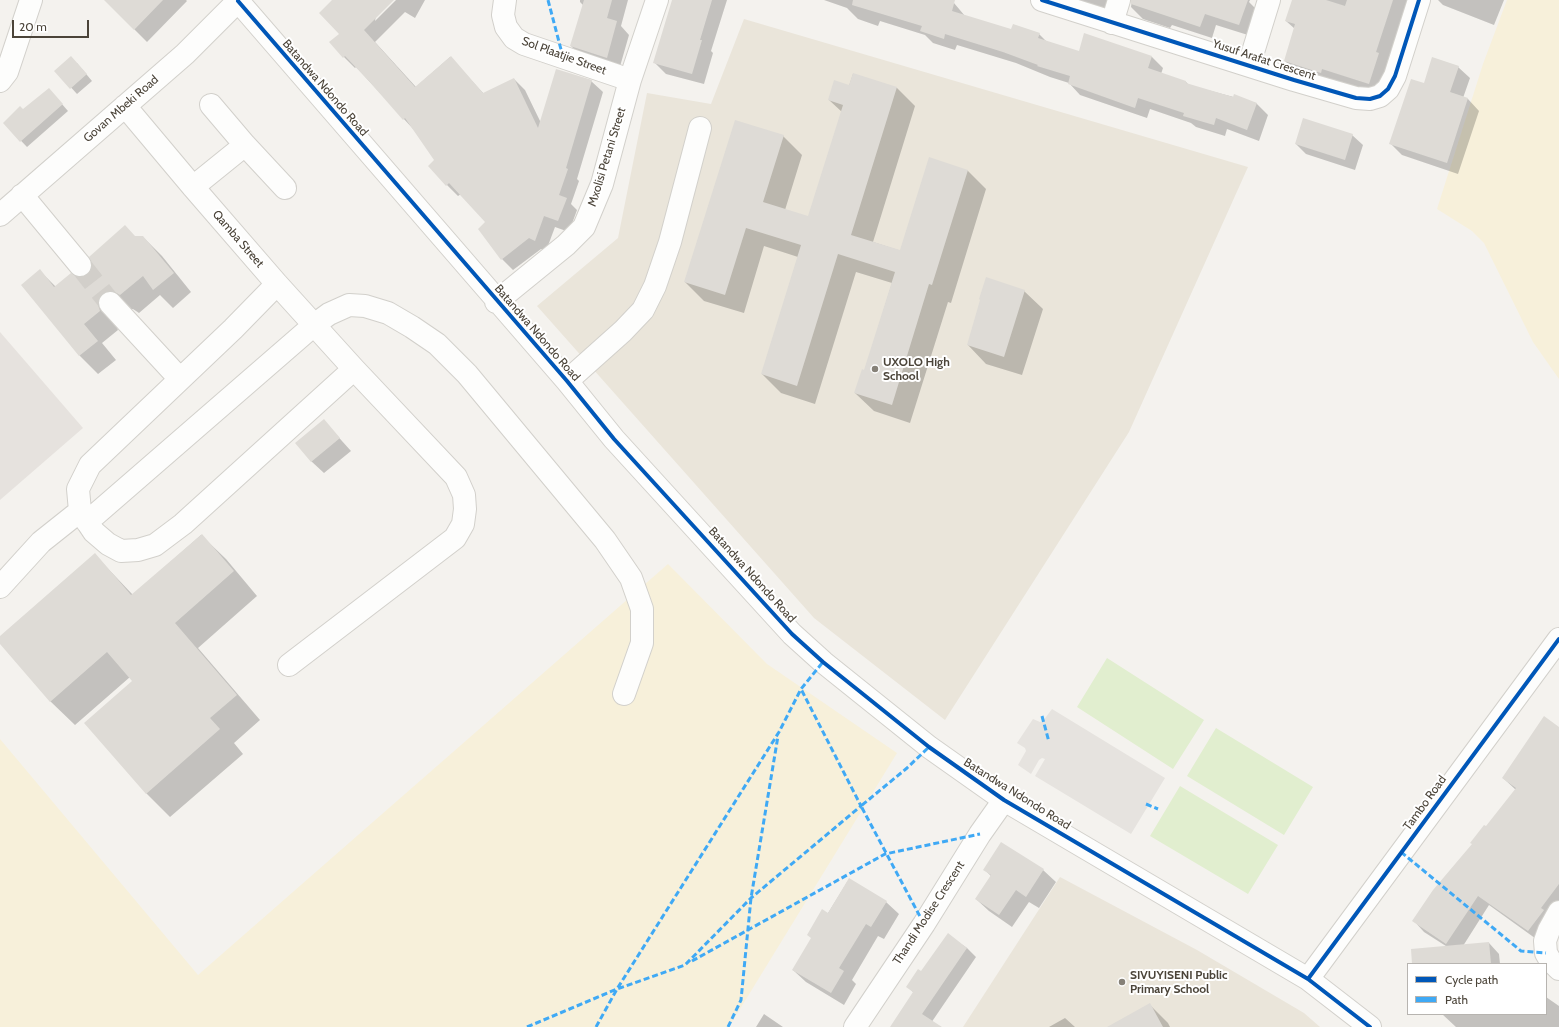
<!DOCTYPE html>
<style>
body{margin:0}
#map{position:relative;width:1559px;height:1027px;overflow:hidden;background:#f4f2ee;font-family:Cabin,sans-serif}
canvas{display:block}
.legend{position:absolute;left:1407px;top:963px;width:140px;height:52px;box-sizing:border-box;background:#fff;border:1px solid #b7b4b0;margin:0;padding:5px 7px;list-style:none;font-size:12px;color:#4b4439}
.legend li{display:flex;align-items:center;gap:8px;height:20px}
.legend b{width:20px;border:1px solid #b7b4b0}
.scale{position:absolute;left:12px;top:20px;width:77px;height:18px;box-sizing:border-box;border:2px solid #4b4439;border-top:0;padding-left:5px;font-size:12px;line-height:14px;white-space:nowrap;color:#4b4439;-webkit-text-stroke:3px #fff;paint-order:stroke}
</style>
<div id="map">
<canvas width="1559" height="1027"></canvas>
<ul class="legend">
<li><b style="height:5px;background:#0057b8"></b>Cycle path</li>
<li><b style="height:5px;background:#3fa9f5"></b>Path</li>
</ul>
<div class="scale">20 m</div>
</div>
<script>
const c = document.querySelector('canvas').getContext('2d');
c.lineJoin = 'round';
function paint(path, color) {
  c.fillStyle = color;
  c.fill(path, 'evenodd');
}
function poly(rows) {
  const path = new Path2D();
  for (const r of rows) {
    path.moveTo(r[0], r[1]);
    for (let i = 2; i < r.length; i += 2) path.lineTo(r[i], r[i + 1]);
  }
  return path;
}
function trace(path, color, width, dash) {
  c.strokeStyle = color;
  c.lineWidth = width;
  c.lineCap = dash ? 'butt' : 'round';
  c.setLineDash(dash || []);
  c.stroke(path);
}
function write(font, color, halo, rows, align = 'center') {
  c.font = font + ' Cabin,sans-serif';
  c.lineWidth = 4;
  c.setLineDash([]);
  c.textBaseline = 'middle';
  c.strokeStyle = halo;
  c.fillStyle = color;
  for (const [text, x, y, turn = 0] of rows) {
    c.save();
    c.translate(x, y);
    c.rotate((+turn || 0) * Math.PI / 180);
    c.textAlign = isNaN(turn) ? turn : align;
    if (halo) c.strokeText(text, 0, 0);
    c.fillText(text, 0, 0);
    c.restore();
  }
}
const industrial = poly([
 [0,332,83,428,0,500]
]);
const education = poly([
 [744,19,1248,167,1129,432,945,720,814,618,537,306,618,238,647,93,711,104],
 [1060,877,1197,950,1304,1013,1320,1027,963,1027]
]);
const green = poly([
 [1107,658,1204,720,1173,769,1077,707],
 [1216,728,1313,787,1284,835,1187,776],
 [1180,786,1278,845,1248,894,1150,836]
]);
const sand = poly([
 [1507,0,1559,0,1559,379,1533,342,1484,243,1472,231,1437,209,1483,64],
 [668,564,767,664,897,753,729,1027,0,1027,0,739,198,975]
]);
const parking = poly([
 [1052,709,1165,778,1131,834,1035,776,1045,759,1042,758,1039,760,1031,774,1018,765,1026,751,1025,748,1017,743,1033,719,1040,722,1043,721]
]);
const shadow = poly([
 [105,0,186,0,187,1,147,42],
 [334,0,393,0,376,16,375,21,396,0,425,0,415,18,405,12,375,42,416,87,450,57,484,94,514,79,525,90,541,123,591,81,603,92,577,179,579,181,571,204,577,210,569,232,555,227,546,251,541,249,513,270,502,259,486,222,461,194,458,196,447,185,436,160,415,131,356,67,355,68,344,57],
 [580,0,628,0,621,26,629,35,619,70,584,59,571,46,583,5,580,2],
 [673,0,727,0,711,51,713,53,704,84,666,74,654,62],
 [824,0,943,0,954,3,965,16,1012,30,1039,34,1047,42,1079,52,1152,57,1163,68,1161,74,1186,82,1189,85,1256,103,1268,115,1259,141,1227,129,1225,136,1196,127,1191,123,1150,109,1147,118,1080,95,1069,83,1050,77,1016,63,957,45,955,50,933,43,925,35,880,21,878,26,858,19,847,8],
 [1073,0,1126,0,1112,16],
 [1132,0,1250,0,1249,2,1259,12,1251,36,1216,25,1212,38,1172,25,1170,28,1143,19,1131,7],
 [1293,0,1424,0,1400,25,1387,63,1390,66,1380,95,1297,72,1285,61,1295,29,1286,21],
 [1438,0,1504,0,1494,25,1443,5],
 [77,63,92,81,77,94,56,71],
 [1458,67,1470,78,1463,98,1468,99,1479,111,1458,174,1402,155,1390,143,1425,84],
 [853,74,897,88,915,106,873,242,901,251,967,170,986,189,951,303,948,302,910,423,874,411,855,393,865,371,892,283,856,272,815,404,781,393,762,374,798,257,764,246,744,313,704,301,685,282,783,136,802,155,785,210,809,217,842,112,829,100,849,86],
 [54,95,68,111,27,147,4,123,23,111],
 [1352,135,1363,145,1355,170,1306,154,1296,144],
 [136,237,143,237,162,256,191,292,173,308,160,295,139,313,133,309,126,309,116,325,118,330,102,343,116,360,98,374,80,356,22,285,40,271,56,287,76,278,83,278,88,276],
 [1024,291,1043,309,1022,375,986,364,968,345],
 [324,421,351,451,324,473,311,461],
 [201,535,226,559,257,596,198,648,260,720,234,743,243,754,170,817,146,793,134,681,130,677,75,725,50,701,0,643,0,637,95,555,133,595],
 [1559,728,1559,909,1539,941,1489,905,1463,946,1489,943,1499,954,1500,964,1451,964,1449,948,1424,932,1414,921,1516,790,1503,778],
 [985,870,1043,870,1056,882,1039,908,1029,902,1012,927,989,911,976,899,992,877],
 [849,879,886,902,899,914,884,939,878,936,852,980,856,984,844,1005,806,982,793,970],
 [948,935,967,948,976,957,931,1023,937,1027,892,1027,914,993,908,987,922,972],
 [1546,997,1559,1006,1559,1027,1456,1027,1442,1014,1546,1014],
 [1150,1005,1168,1023,1170,1027,1109,1027],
 [764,1014,783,1027,756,1027],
 [1065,1018,1075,1027,1049,1027]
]);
const building = poly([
 [104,0,163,0,134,30],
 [332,0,394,0,364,30,415,87,451,56,483,93,514,78,538,128,556,69,592,80,566,168,568,169,559,195,567,198,558,221,544,216,535,241,529,238,501,260,478,229,485,222,449,183,446,186,428,166,434,160,405,118,403,120,368,80,345,56,343,58,329,42,339,34,319,13],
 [584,0,612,0,607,18,617,21,607,58,570,46],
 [672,0,712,0,700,40,702,40,692,74,653,63],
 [853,0,955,0,952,11,1011,29,1013,24,1040,33,1038,38,1079,51,1084,33,1152,56,1148,68,1186,81,1186,83,1233,97,1234,94,1257,103,1247,130,1216,118,1214,125,1183,116,1184,113,1138,98,1135,108,1068,84,1070,76,1037,66,1038,65,1003,52,945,34,944,39,920,31,922,26,852,5],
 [1131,0,1248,0,1239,25,1205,14,1200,27,1131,4],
 [1292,0,1326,0,1345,6,1347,0,1393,0,1376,52,1379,53,1369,84,1322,69,1321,73,1284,61,1295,24,1285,21],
 [71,56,87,74,70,89,54,71],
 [1432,57,1459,66,1450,92,1468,98,1447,163,1389,144,1411,79,1424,83],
 [853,73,897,87,851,235,900,250,929,157,968,170,932,285,929,284,892,405,854,393,862,369,864,370,895,272,838,254,797,386,761,374,801,245,746,228,725,295,684,282,735,120,784,135,763,202,808,216,843,105,828,100,834,80,849,85],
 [49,88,63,104,20,142,3,123,20,106,23,109],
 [1303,118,1353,134,1345,160,1295,144],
 [125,225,135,236,143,236,174,273,153,290,143,276,120,295,113,291,108,291,102,294,98,300,98,305,100,311,84,324,98,341,79,356,21,285,40,269,54,287,71,273,76,277,82,277,88,275,92,269,92,263,89,257],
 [986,277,1025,290,1004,357,967,345,980,300,979,299],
 [324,419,340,438,311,462,295,443],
 [202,534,234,571,175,623,237,695,210,718,220,729,146,794,84,723,132,681,107,652,50,702,0,644,0,636,95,553,131,595],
 [1544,716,1559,727,1559,884,1541,908,1544,910,1528,931,1478,896,1446,944,1412,921,1433,890,1472,844,1470,843,1484,825,1486,826,1516,788,1502,778],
 [1001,842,1044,869,1026,897,1016,890,999,915,975,899,991,875,983,870],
 [849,878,887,901,871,927,866,924,839,968,844,971,831,993,792,970,811,938,807,935,822,909,828,913],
 [948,933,967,948,922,1014,942,1027,890,1027,913,992,906,987,918,969,921,971],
 [1489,942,1491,964,1412,964,1411,949],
 [1150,1003,1163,1027,1107,1027]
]);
const minorTunnel = poly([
 [80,265,110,303]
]);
const minor = poly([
 [505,0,503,15,506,27,514,38,524,44,630,80],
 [1042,0,1294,80,1356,98,1370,99,1380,96,1388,89,1395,76,1419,0],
 [238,1,567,381,614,439,792,634,823,662,929,747,1004,800,1308,979,1370,1027],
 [1112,23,1119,0],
 [1249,65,1269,0],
 [0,81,7,72,31,0],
 [211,105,245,145,285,188],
 [125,106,193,187,277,284,354,369,456,477,464,495,465,509,463,524,455,538,289,665],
 [193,187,245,145],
 [22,195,80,265],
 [0,215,185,54,239,0],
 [277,284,233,329,90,465,78,489,80,511,94,532,108,544,121,551,138,550,155,545,183,524,354,369],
 [496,302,566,245,584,227,602,184,630,80,657,0],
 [110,303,180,379],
 [567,381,623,331,643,310,655,286,670,242,700,128],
 [87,522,314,325,329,314,349,305,365,306,388,313,412,327,437,344,467,374,605,540,631,578,642,609,642,643,624,694],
 [0,587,41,542,80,511],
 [1559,912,1549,930,1545,941,1546,953,1550,960,1559,969],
 [1308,979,1559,639],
 [855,1027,924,924,980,834,1004,800]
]);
const quiet = poly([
 [548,0,563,57],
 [1042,716,1049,742],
 [1146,804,1158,809],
 [1401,852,1521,951,1546,953],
 [924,924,861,806,907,768,929,747],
 [692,961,885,854,980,834],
 [527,1027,617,989,685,965,751,898,861,806,801,689],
 [596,1027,617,989,779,732,801,689,823,662],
 [728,1027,741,1000,751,898,778,736]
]);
const cycleway = poly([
 [1042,0,1294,80,1356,98,1370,99,1380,96,1388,89,1395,76,1419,0],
 [238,1,567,381,614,439,792,634,823,662,929,747,1004,800,1308,979,1370,1027],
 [1308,979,1559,639]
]);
const markers = [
 [875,369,4,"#868178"],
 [1122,982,4,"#868178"]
];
const streetNames = [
 ["Sol Plaatjie Street",564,56,20],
 ["Yusuf Arafat Crescent",1264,60,18],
 ["Batandwa Ndondo Road",325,88,49],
 ["Govan Mbeki Road",121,109,-41],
 ["Mxolisi Petani Street",607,157,-73],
 ["Qamba Street",238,239,49],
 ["Batandwa Ndondo Road",537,333,49],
 ["Batandwa Ndondo Road",752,575,48],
 ["Batandwa Ndondo Road",1017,794,32],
 ["Tambo Road",1425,803,-54],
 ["Thandi Modise Crescent",929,913,-57]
];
const poiNames = [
 ["UXOLO High",883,362],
 ["School",883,376],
 ["SIVUYISENI Public",1130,975],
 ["Primary School",1130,989]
];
paint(industrial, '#e6e2de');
paint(education, '#eae5da');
paint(green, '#e1eecf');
paint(sand, '#f7f0da');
paint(parking, '#e6e3df');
paint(shadow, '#0003');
paint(building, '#dedbd6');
trace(minorTunnel, '#d2cfca', 22, [22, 11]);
trace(minor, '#d2d0cb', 24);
trace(minor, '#fdfdfc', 22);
trace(quiet, '#3fa9f5', 3, [6, 3]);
trace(cycleway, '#0057b8', 4);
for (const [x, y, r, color] of markers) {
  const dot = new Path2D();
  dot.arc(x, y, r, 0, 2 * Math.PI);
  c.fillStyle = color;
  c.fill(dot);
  trace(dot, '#fff', 1.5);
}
write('12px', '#4b4439', '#fff', streetNames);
write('bold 12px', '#4b4439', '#fff', poiNames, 'left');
</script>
